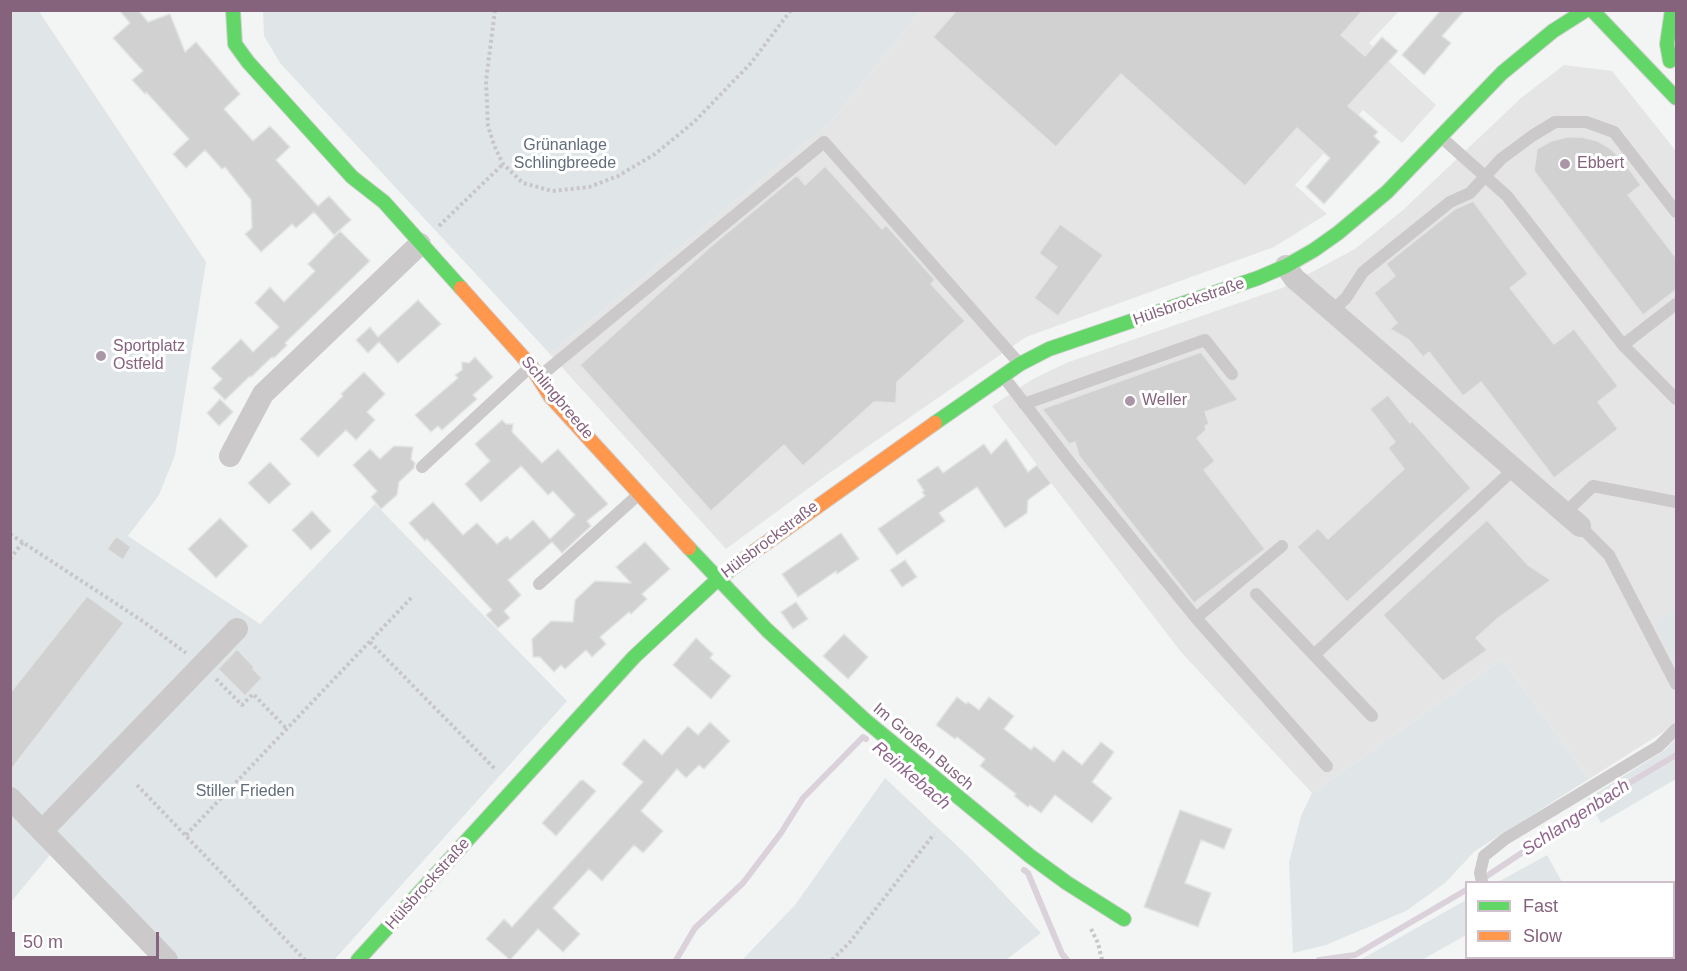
<!DOCTYPE html>
<meta charset="utf-8">
<style>
body{margin:0}
#map{position:relative;width:1687px;height:971px;overflow:hidden;background:#f2f5f4;font-family:Arial,sans-serif}
canvas{display:block}
.frame{position:absolute;inset:0;border:12px solid #85637d;pointer-events:none}
.legend{position:absolute;left:1465px;top:881px;width:210px;height:78px;box-sizing:border-box;background:#fff;border:2px solid #cec1cb;margin:0;padding:8px 10px;list-style:none;font-size:18px;color:#85637d}
.legend li{display:flex;align-items:center;gap:12px;height:30px}
.legend b{width:30px;border:2px solid #cec1cb}
.scale{position:absolute;left:12px;top:932px;width:147px;height:27px;box-sizing:border-box;border:3px solid #85637d;border-top:0;padding-left:8px;font-size:18px;line-height:21px;white-space:nowrap;color:#85637d;-webkit-text-stroke:4px #fff;paint-order:stroke}
</style>
<div id="map">
<canvas width="1687" height="971"></canvas>
<div class="frame"></div>
<ul class="legend">
<li><b style="height:8px;background:#63d668"></b>Fast</li>
<li><b style="height:8px;background:#ff974d"></b>Slow</li>
</ul>
<div class="scale">50 m</div>
</div>
<script>
const c = document.querySelector('canvas').getContext('2d');
c.lineJoin = 'round';
function paint(path, color) {
  c.fillStyle = color;
  c.fill(path, 'evenodd');
}
function poly(rows) {
  const path = new Path2D();
  for (const r of rows) {
    path.moveTo(r[0], r[1]);
    for (let i = 2; i < r.length; i += 2) path.lineTo(r[i], r[i + 1]);
  }
  return path;
}
function trace(path, color, width, dash) {
  c.strokeStyle = color;
  c.lineWidth = width;
  c.lineCap = dash ? 'butt' : 'round';
  c.setLineDash(dash || []);
  c.stroke(path);
}
function write(font, color, halo, rows, align = 'center') {
  c.font = font + ' Arial,sans-serif';
  c.lineWidth = 6;
  c.setLineDash([]);
  c.textBaseline = 'middle';
  c.strokeStyle = halo;
  c.fillStyle = color;
  for (const [text, x, y, turn = 0] of rows) {
    c.save();
    c.translate(x, y);
    c.rotate((+turn || 0) * Math.PI / 180);
    c.textAlign = isNaN(turn) ? turn : align;
    if (halo) c.strokeText(text, 0, 0);
    c.fillText(text, 0, 0);
    c.restore();
  }
}
const built = poly([
 [921,11,1399,11,1369,43,1436,105,1402,143,1363,110,1295,185,1327,214,1274,247,1026,337,828,474,726,549,550,354,830,123],
 [1564,65,1612,71,1676,151,1676,608,1656,624,1676,667,1676,724,1589,779,1502,659,1312,793,1181,652,992,406,1033,379,1066,363,1282,288,1355,249,1403,210,1521,98]
]);
const green = poly([
 [38,10,206,262,175,455,159,495,128,536,260,624,375,504,567,701,334,960,173,960,60,843,11,902,10,11],
 [263,10,921,10,921,11,830,123,550,354,280,63,264,36],
 [1676,608,1676,667,1655,624],
 [1502,659,1589,779,1475,851,1445,883,1406,911,1326,945,1293,953,1289,862,1301,816,1312,793],
 [1676,738,1676,779,1601,823,1587,799,1665,750],
 [885,778,971,859,1041,933,1006,960,742,960,795,905],
 [1547,855,1562,882,1498,882],
 [1466,900,1466,935,1422,960,1360,960]
]);
const stream = poly([
 [1024,870,1028,873,1062,954,1067,960],
 [1481,880,1601,800,1676,755],
 [676,960,695,928,743,883,781,833,803,798,863,737,866,739],
 [1319,960,1355,955,1466,890]
]);
const building = poly([
 [119,10,138,10,148,22,170,14,185,52,196,42,240,94,224,109,253,141,270,126,290,147,276,160,318,206,329,196,351,220,334,235,314,212,296,228,292,224,261,252,245,234,252,228,251,200,225,167,222,169,205,150,186,168,173,154,189,139,146,92,145,94,132,80,143,71,113,38,130,23,119,10],
 [957,10,1363,10,1341,35,1365,56,1382,37,1398,51,1348,106,1378,132,1374,136,1380,142,1324,204,1306,187,1330,158,1297,128,1245,186,1121,74,1056,147,933,37,957,10],
 [1441,10,1465,10,1442,36,1451,43,1424,75,1402,55,1441,10],
 [1567,137,1582,137,1598,141,1611,149,1623,161,1641,185,1628,195,1677,259,1677,289,1643,315,1534,171,1537,149,1551,141,1567,137],
 [825,166,882,229,886,225,935,280,931,284,965,321,897,382,896,403,874,402,803,466,784,445,711,511,580,365,710,247,797,175,805,185,825,166],
 [1473,201,1528,274,1510,288,1554,344,1574,329,1618,386,1598,402,1618,429,1554,478,1481,382,1463,396,1429,352,1423,357,1409,340,1390,329,1397,323,1374,293,1395,276,1386,264,1455,209,1473,201],
 [1060,224,1103,255,1058,316,1034,298,1057,267,1039,253,1060,224],
 [340,231,370,261,285,343,287,345,274,358,272,357,251,377,250,376,225,400,213,388,222,379,211,368,241,339,253,352,279,327,255,303,270,287,284,302,315,271,308,264,340,231],
 [418,300,441,324,398,363,379,342,368,353,356,340,370,327,378,337,418,300],
 [1201,352,1238,400,1205,412,1209,424,1205,426,1206,430,1197,438,1215,461,1204,470,1265,549,1194,603,1079,456,1075,442,1069,444,1042,409,1201,352],
 [475,357,493,377,473,395,477,399,442,430,438,426,431,432,415,415,458,378,455,375,462,370,462,362,469,363,475,357],
 [364,372,385,394,367,412,375,420,356,440,346,430,318,457,300,439,343,396,341,394,364,372],
 [1388,395,1410,423,1412,421,1471,488,1347,602,1297,547,1318,528,1328,539,1404,469,1388,448,1395,442,1370,409,1388,395],
 [220,399,233,412,219,426,207,413,220,399],
 [502,420,506,424,513,424,512,432,542,463,558,449,608,504,587,521,591,526,562,553,552,542,508,580,521,595,504,611,510,618,498,628,486,615,492,610,427,539,425,541,409,523,433,502,463,535,477,523,497,544,507,536,510,540,533,520,550,539,575,515,553,491,548,495,521,466,481,502,465,484,490,461,475,444,502,420],
 [1006,439,1028,472,1037,465,1051,483,1028,500,1027,513,1005,528,977,487,939,513,945,521,897,555,878,529,925,496,922,492,924,491,917,480,938,466,943,473,984,444,991,454,1006,439],
 [394,446,413,447,411,459,415,463,414,468,399,482,397,495,381,509,371,497,377,491,353,465,370,449,380,459,394,446],
 [270,462,291,484,269,504,248,483,270,462],
 [312,511,331,531,311,550,292,530,312,511],
 [220,518,248,546,216,578,188,549,220,518],
 [1487,520,1528,565,1551,580,1498,618,1476,638,1487,650,1443,681,1383,615,1487,520],
 [841,533,859,559,837,574,836,571,798,597,782,574,841,533],
 [116,536,131,547,123,560,107,549,116,536],
 [645,542,670,569,642,594,647,599,631,614,629,612,600,637,606,644,592,657,586,650,565,669,561,665,554,672,540,657,533,657,532,639,551,621,573,622,575,600,595,581,631,583,616,567,645,542],
 [905,560,917,577,902,587,890,570,905,560],
 [87,596,124,623,10,771,10,693,87,596],
 [796,602,808,619,793,629,781,612,796,602],
 [844,634,868,657,848,679,823,656,844,634],
 [696,638,713,654,710,658,731,676,711,699,673,665,696,638],
 [237,649,254,667,253,669,262,678,245,696,218,669,237,649],
 [957,697,966,704,968,702,979,710,989,697,1014,716,1004,729,1031,750,1034,746,1054,762,1063,750,1082,765,1101,742,1114,752,1092,782,1112,798,1092,823,1055,795,1041,813,1030,805,1028,807,1014,796,1016,794,980,766,985,759,957,737,955,739,936,725,957,697],
 [710,722,730,741,704,769,699,765,686,778,677,769,641,811,663,831,643,853,634,845,602,881,589,869,553,908,580,934,563,952,538,929,510,960,486,939,504,919,512,927,643,782,622,764,644,739,662,755,688,726,698,735,710,722],
 [583,780,596,791,556,836,542,823,580,781,583,780],
 [1180,810,1232,829,1224,849,1201,840,1185,883,1211,893,1198,927,1144,907,1180,810]
]);
const path = poly([
 [495,10,486,81,488,126,494,145,503,164,523,183,552,191,589,187,618,176,655,154,694,122,751,63,791,10],
 [439,226,503,164],
 [10,534,144,622,186,653],
 [10,559,23,542],
 [370,642,496,770],
 [216,679,242,705,253,694,287,729],
 [137,785,305,960],
 [186,835,412,597],
 [1091,929,1098,943,1102,960],
 [832,960,850,942,934,834]
]);
const lane = poly([
 [1441,137,1507,196,1623,345,1676,399],
 [1332,311,1346,298,1363,272,1450,202,1470,193,1501,159,1532,136,1555,122,1586,122,1614,132,1676,212],
 [1623,345,1676,304],
 [1003,376,1071,464,1196,618,1282,546],
 [539,377,824,142,1018,362],
 [1024,404,1205,340,1232,374],
 [422,467,529,368],
 [1565,513,1593,486,1676,502],
 [1580,526,1609,555,1676,684],
 [539,584,638,495],
 [1256,594,1372,716],
 [1196,618,1327,766],
 [1314,655,1514,469],
 [1482,882,1480,873,1484,856,1505,839,1659,746,1676,729]
]);
const street = poly([
 [1286,266,1294,278,1580,526],
 [230,456,263,394,420,244],
 [10,798,167,960],
 [42,831,237,629]
]);
const fast = poly([
 [233,10,235,44,248,62,352,177,384,202,461,288],
 [1592,10,1676,98],
 [1670,61,1667,44,1672,10],
 [935,423,1020,364,1049,349,1258,278,1286,266,1314,250,1338,233,1387,192,1502,73,1553,31,1586,10],
 [689,548,767,630,866,721,1030,856,1067,883,1124,919],
 [358,960,634,657,717,580,755,551]
]);
const slow = poly([
 [461,288,531,366,550,396,689,548],
 [755,551,935,423]
]);
const markers = [
 [1565,164,6,"#ab96a7"],
 [101,356,6,"#ab96a7"],
 [1130,401,6,"#ab96a7"]
];
const parkNames = [
 ["Grünanlage",565,146],
 ["Schlingbreede",565,164],
 ["Stiller Frieden",245,792]
];
const poiNames = [
 ["Ebbert",1577,164],
 ["Sportplatz",113,347],
 ["Ostfeld",113,365],
 ["Weller",1142,401]
];
const streetNames = [
 ["Hülsbrockstraße",1189,302,-19],
 ["Schlingbreede",557,398,50],
 ["Hülsbrockstraße",770,540,-37],
 ["Im Großen Busch",923,747,40],
 ["Hülsbrockstraße",428,884,-48]
];
const waterNames = [
 ["Reinkebach",911,776,40],
 ["Schlangenbach",1576,818,-33]
];
paint(built, '#e5e5e5');
paint(green, '#e0e6e7');
trace(stream, '#dbd1db', 6);
paint(building, '#d2d1d2');
trace(building, '#e2e4e4', 1.5);
trace(fast, '#d2d1d2', 16);
trace(slow, '#d2d1d2', 16);
trace(path, '#c8c6c8', 4, [3, 3]);
trace(lane, '#cbc9ca', 12);
trace(street, '#cbc9ca', 22);
trace(fast, '#63d668', 14);
trace(slow, '#ff974d', 14);
for (const [x, y, r, color] of markers) {
  const dot = new Path2D();
  dot.arc(x, y, r, 0, 2 * Math.PI);
  c.fillStyle = color;
  c.fill(dot);
  trace(dot, '#fff', 2);
}
write('16px', '#626d7b', '#fff', parkNames);
write('16px', '#85637d', '#fff', poiNames, 'left');
write('16px', '#85637d', '#fff', streetNames);
write('italic 18px', '#90678e', '#fff', waterNames);
</script>
